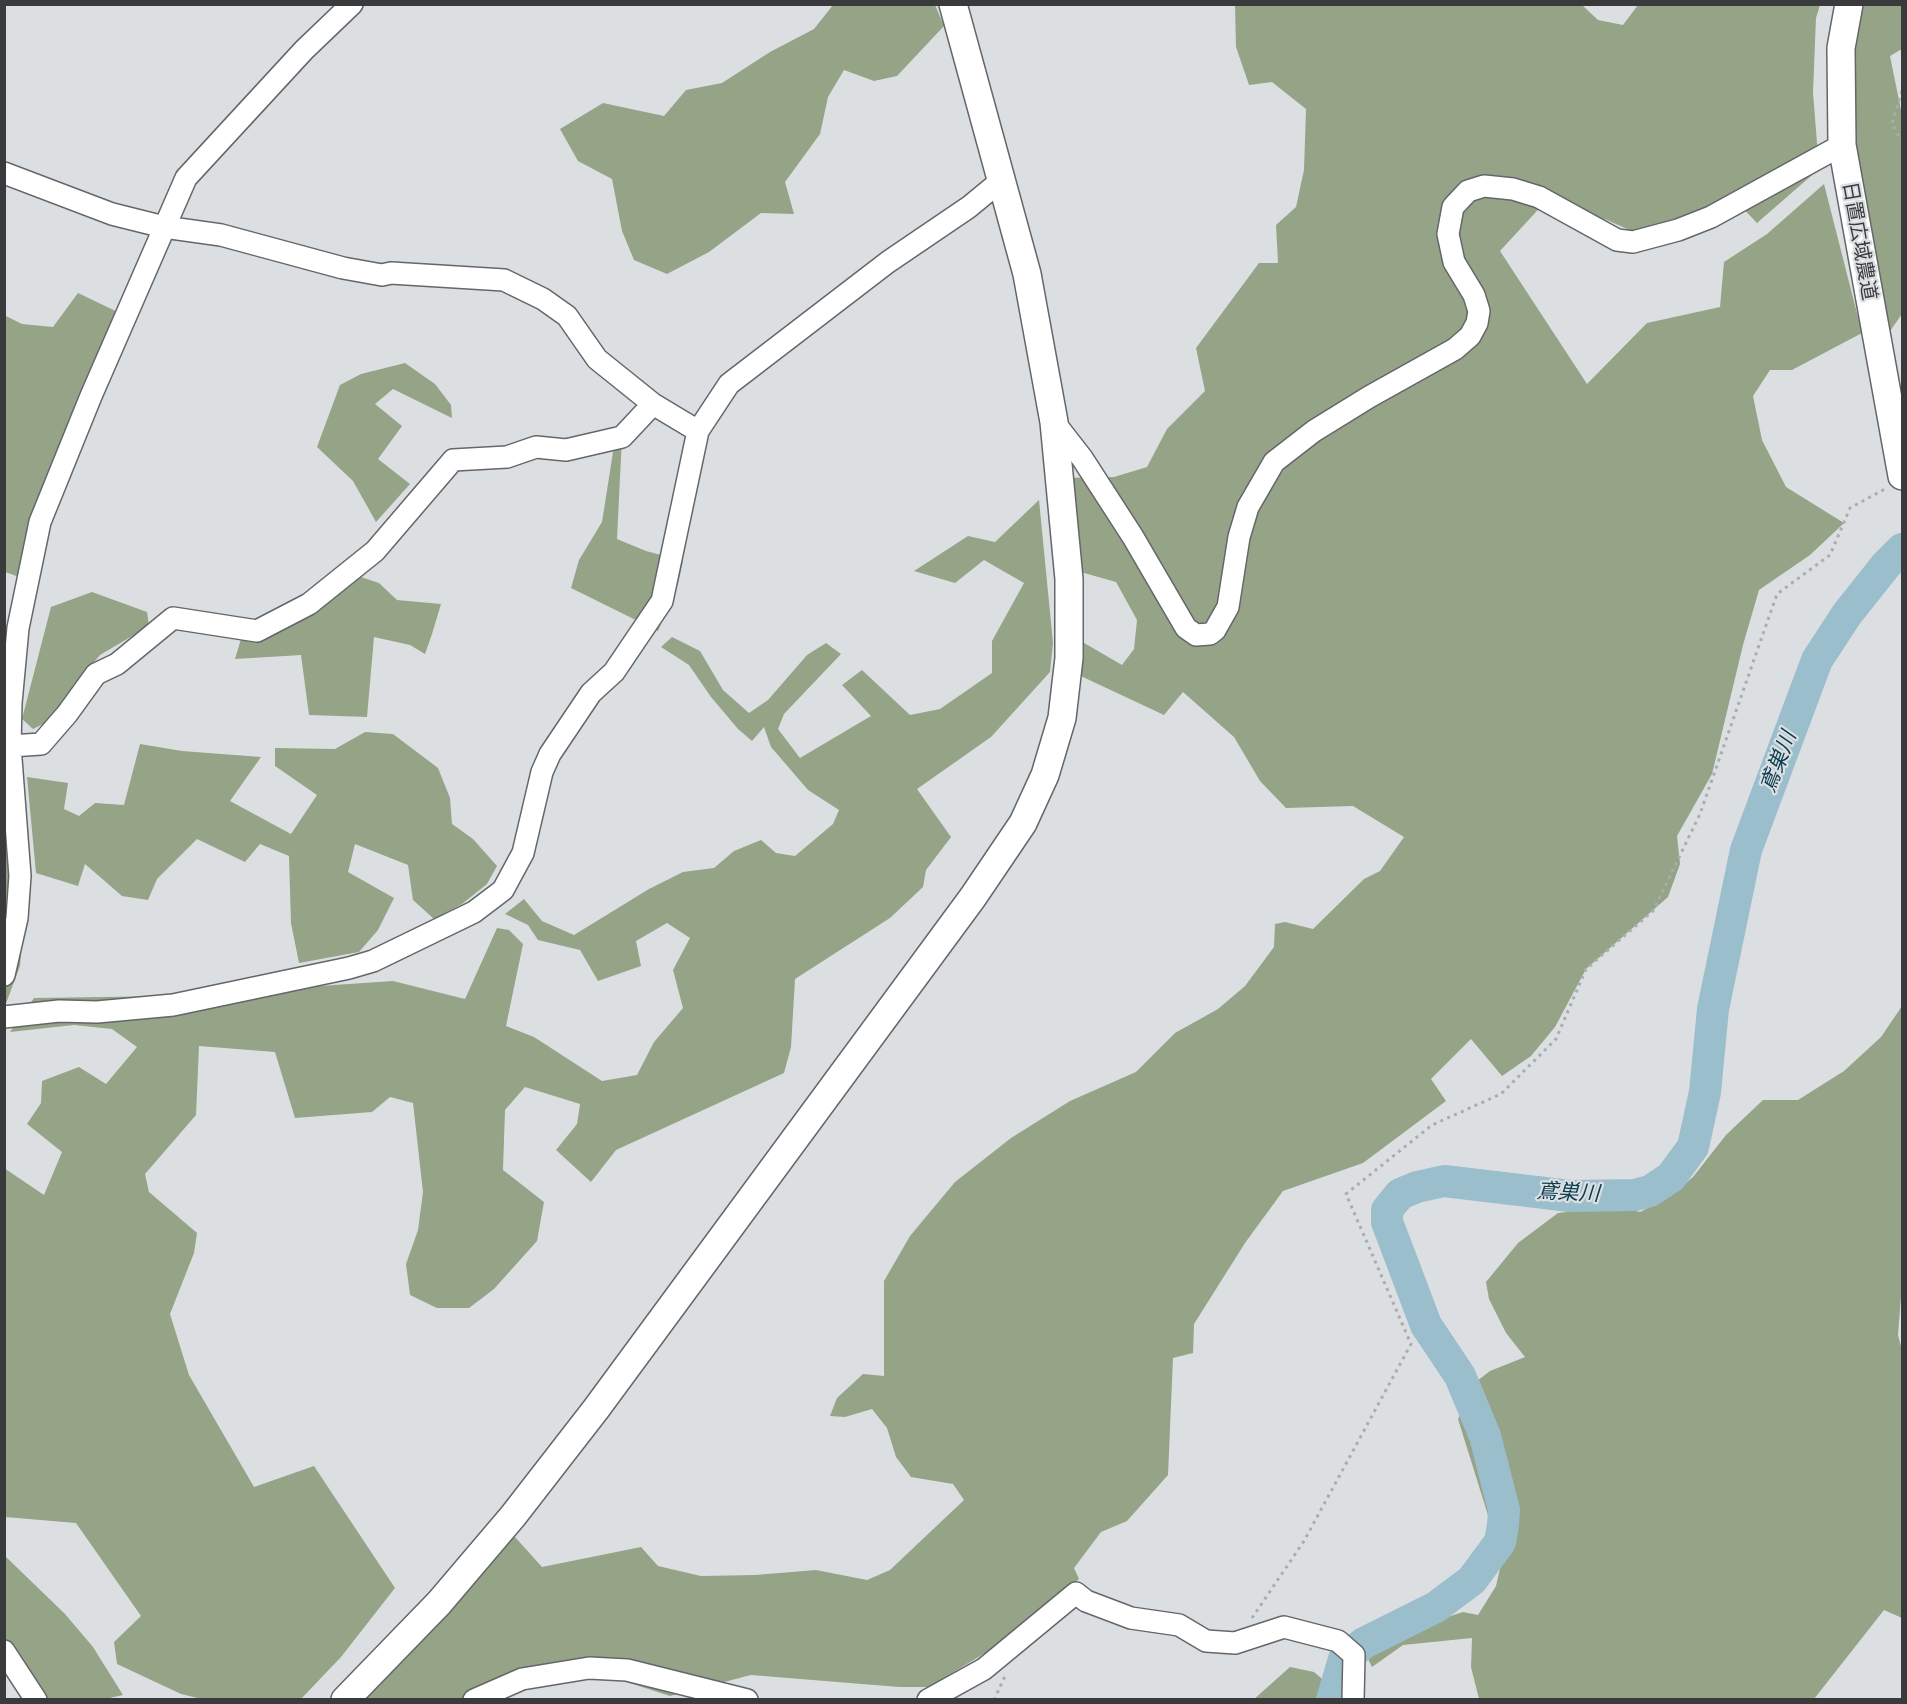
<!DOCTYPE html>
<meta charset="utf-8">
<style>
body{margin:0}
#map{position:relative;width:1907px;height:1704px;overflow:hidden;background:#dcdfe2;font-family:"IBM Plex Serif",serif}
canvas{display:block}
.frame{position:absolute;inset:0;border:6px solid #393a3c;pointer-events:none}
</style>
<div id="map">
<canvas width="1907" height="1704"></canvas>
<div class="frame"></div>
</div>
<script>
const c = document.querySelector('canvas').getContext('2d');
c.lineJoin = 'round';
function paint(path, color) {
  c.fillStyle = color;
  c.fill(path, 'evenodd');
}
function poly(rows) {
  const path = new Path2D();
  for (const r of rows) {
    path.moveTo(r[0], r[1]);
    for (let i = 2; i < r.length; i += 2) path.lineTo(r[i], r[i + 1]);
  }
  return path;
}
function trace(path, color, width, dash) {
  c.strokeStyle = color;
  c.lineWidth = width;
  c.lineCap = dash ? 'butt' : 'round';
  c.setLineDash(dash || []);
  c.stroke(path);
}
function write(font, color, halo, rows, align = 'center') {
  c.font = font + ' "IBM Plex Serif","Noto Sans JP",serif';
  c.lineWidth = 4.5;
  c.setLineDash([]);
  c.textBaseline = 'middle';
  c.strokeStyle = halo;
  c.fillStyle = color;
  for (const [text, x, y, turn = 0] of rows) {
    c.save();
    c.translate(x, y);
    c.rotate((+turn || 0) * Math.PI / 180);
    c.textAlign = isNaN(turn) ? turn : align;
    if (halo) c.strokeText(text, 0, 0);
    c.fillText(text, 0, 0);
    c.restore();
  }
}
const forest = poly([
 [833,5,935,5,944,26,897,76,874,81,844,70,828,97,820,134,785,182,794,214,761,213,709,252,667,274,634,260,622,231,612,179,578,161,560,129,603,103,664,116,686,90,722,83,770,52,814,29],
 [1235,5,1582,5,1598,20,1623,25,1638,5,1820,5,1816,18,1813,92,1819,169,1757,223,1735,200,1663,245,1607,220,1547,200,1500,251,1587,384,1647,323,1720,307,1724,262,1767,234,1824,184,1862,333,1792,370,1770,370,1753,396,1762,440,1786,487,1844,523,1810,555,1759,590,1743,645,1712,774,1677,836,1680,864,1668,897,1586,969,1555,1027,1531,1056,1502,1076,1471,1039,1431,1079,1446,1101,1363,1163,1283,1191,1245,1243,1194,1324,1193,1353,1173,1358,1168,1475,1127,1521,1101,1532,1074,1568,1079,1579,990,1650,929,1687,899,1687,751,1675,670,1696,571,1664,498,1680,463,1699,335,1700,506,1527,542,1567,641,1547,658,1566,701,1576,755,1575,816,1570,867,1580,890,1570,964,1500,953,1484,911,1477,896,1457,887,1428,872,1409,845,1417,830,1416,837,1398,863,1374,884,1376,884,1281,910,1236,955,1182,1011,1138,1070,1101,1136,1072,1175,1033,1218,1009,1245,986,1274,947,1275,924,1285,922,1313,929,1364,879,1380,871,1404,837,1353,806,1286,808,1260,781,1234,737,1183,692,1164,715,1070,671,1079,640,1122,665,1134,649,1137,620,1116,582,1077,571,1064,478,1114,477,1147,467,1167,429,1205,391,1196,348,1259,263,1278,263,1276,225,1296,207,1304,170,1306,109,1272,82,1249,85,1236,47],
 [1840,5,1902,5,1902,49,1890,56,1902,115,1902,314,1890,331,1837,171],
 [78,293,126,316,22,578,5,572,4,315,22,324,53,327],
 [405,363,435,384,451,405,452,418,393,389,375,404,402,426,378,459,410,484,376,522,353,481,317,447,340,385,361,374],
 [622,437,617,539,646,551,683,561,678,584,658,631,571,588,579,560,602,522,614,446],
 [1039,500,1053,643,1050,672,991,737,917,789,951,837,926,870,923,887,890,918,795,979,791,1047,784,1073,616,1150,591,1182,556,1150,577,1124,580,1104,525,1087,505,1110,503,1170,544,1202,537,1241,494,1289,469,1308,437,1308,410,1295,406,1264,418,1230,423,1192,413,1103,390,1097,372,1112,295,1118,275,1052,199,1046,196,1115,145,1174,149,1192,197,1233,194,1253,170,1314,189,1375,254,1487,314,1466,395,1588,341,1657,301,1699,202,1699,181,1694,117,1664,114,1642,141,1616,76,1523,5,1517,4,1168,44,1195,62,1152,27,1124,41,1103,42,1081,79,1067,106,1084,137,1047,112,1029,74,1025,10,1032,34,998,173,996,393,981,465,999,497,928,509,930,523,944,506,1026,534,1037,602,1081,637,1075,654,1042,683,1008,673,970,690,938,667,923,636,941,641,966,598,981,580,950,538,940,528,925,505,914,524,899,542,921,574,935,649,889,683,872,714,868,734,851,761,840,776,853,795,856,833,824,839,810,808,790,771,747,764,727,752,741,738,729,711,697,689,665,661,647,672,637,700,651,723,690,749,713,768,700,807,655,826,643,841,654,784,714,778,729,800,758,871,716,842,685,862,670,910,715,940,709,992,673,992,641,1024,583,984,560,955,583,914,571,968,536,995,542],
 [355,575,379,583,397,600,441,604,432,634,425,654,410,645,374,637,367,717,309,715,301,655,235,659,244,629],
 [92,592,147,612,149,626,100,655,68,693,49,721,33,729,22,719,51,607],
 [365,732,393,734,438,768,450,798,452,824,473,839,497,866,487,884,462,904,434,919,413,900,408,865,355,844,348,872,394,898,378,930,359,952,299,963,291,923,289,856,260,844,245,862,197,839,157,879,148,900,122,896,85,864,78,886,36,873,27,777,68,783,64,809,79,816,95,803,124,805,140,744,182,751,261,757,230,801,291,834,317,795,275,766,275,748,335,749],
 [8,833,25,908,20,966,5,1006,4,834],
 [1902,1006,1902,1283,1898,1335,1902,1350,1902,1618,1884,1610,1814,1699,1479,1699,1471,1667,1472,1638,1403,1645,1372,1667,1366,1655,1414,1628,1463,1612,1478,1615,1496,1586,1502,1560,1458,1419,1477,1381,1490,1371,1525,1357,1506,1333,1489,1299,1486,1282,1518,1243,1558,1213,1616,1206,1640,1212,1671,1196,1693,1177,1726,1135,1763,1100,1798,1100,1844,1071,1881,1037],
 [4,1555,65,1614,93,1647,123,1695,105,1699,34,1699,5,1655],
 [1290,1667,1314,1672,1347,1700,1253,1700]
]);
const river = poly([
 [1332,1700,1344,1659,1364,1643,1436,1607,1472,1580,1500,1542,1503,1525,1504,1510,1485,1436,1460,1376,1426,1325,1387,1222,1387,1210,1400,1194,1417,1187,1444,1181,1570,1196,1635,1195,1650,1191,1671,1177,1693,1147,1705,1092,1713,1009,1746,850,1817,660,1847,614,1886,565,1902,549]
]);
const path = poly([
 [1902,91,1892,123,1902,142],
 [1252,1618,1304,1541,1411,1344,1346,1194,1432,1125,1501,1094,1556,1039,1586,969,1653,911,1700,814,1777,594,1830,555,1850,508,1885,489],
 [994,1700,1005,1676]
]);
const minor = poly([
 [4,173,112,214,164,227,221,235,343,268,382,275,391,273,504,280,543,299,567,316,597,359,653,404,698,431],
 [1054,422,1082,458,1133,537,1186,628,1196,635,1210,634,1215,630,1228,607,1239,537,1248,507,1274,462,1314,431,1369,397,1455,349,1470,336,1477,323,1479,311,1474,295,1454,262,1448,234,1453,207,1468,191,1484,186,1513,189,1539,197,1617,240,1633,242,1678,230,1711,217,1842,145],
 [10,746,41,744,67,714,96,674,117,664,173,618,257,631,309,604,375,551,453,460,507,457,536,447,566,450,622,437,653,404],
 [4,975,17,918,20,876,10,746,11,703,18,628,40,522,91,396,186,178,304,50,352,4],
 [4,1017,59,1011,97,1012,173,1005,349,968,373,961,474,912,503,890,523,853,542,772,550,754,591,693,614,672,662,601,698,431,729,384,888,262,969,207,1003,179],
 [4,1651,36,1700],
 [474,1700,522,1679,589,1668,627,1670,747,1700],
 [928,1700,984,1669,1076,1593,1086,1601,1131,1618,1179,1625,1206,1641,1235,1643,1284,1627,1338,1641,1354,1655,1353,1700]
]);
const tertiary = poly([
 [1849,4,1841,48,1842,145,1902,476],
 [345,1700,439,1603,513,1516,596,1409,973,897,1023,823,1045,775,1062,718,1069,658,1069,579,1054,422,1027,274,953,4]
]);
const streetNames = [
 ["日置広域農道",1859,241,80]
];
const waterNames = [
 ["鳶巣川",1779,762,-69],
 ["鳶巣川",1568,1193,3]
];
paint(forest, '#95a387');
trace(river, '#9bbecd', 32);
trace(minor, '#646669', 24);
trace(tertiary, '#646669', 30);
trace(path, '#aaacaf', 3, [3, 4.5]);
trace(minor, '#fff', 21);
trace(tertiary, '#fff', 27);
write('20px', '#393a3c', '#dcdfe2', streetNames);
write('italic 21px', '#093d4e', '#dcdfe2', waterNames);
</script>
